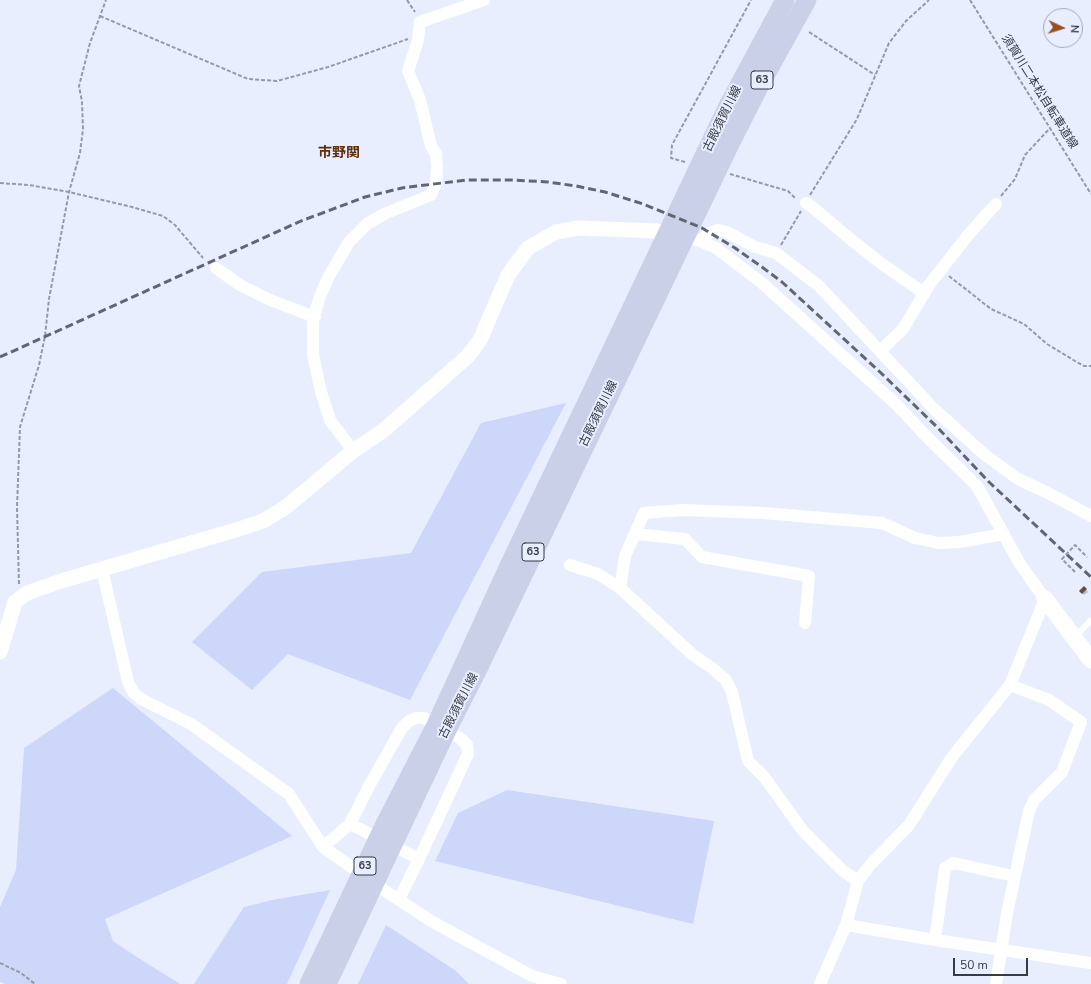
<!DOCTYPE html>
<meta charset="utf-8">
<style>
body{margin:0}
#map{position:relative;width:1091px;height:984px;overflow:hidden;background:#e9eefe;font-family:"Nunito Sans",sans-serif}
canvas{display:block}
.north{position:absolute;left:1043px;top:8px;width:40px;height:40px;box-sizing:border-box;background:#e9eefe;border:1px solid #a2a6b4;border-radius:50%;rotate:94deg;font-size:11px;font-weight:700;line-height:16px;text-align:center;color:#373b45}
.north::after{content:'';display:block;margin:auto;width:14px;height:18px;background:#955123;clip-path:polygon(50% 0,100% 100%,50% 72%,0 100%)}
.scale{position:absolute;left:953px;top:958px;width:75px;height:18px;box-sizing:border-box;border:2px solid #373b45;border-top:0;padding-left:5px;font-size:12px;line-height:14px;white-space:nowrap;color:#373b45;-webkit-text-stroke:3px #e9eefe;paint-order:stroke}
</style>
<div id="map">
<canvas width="1091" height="984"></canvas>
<div class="north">N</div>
<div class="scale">50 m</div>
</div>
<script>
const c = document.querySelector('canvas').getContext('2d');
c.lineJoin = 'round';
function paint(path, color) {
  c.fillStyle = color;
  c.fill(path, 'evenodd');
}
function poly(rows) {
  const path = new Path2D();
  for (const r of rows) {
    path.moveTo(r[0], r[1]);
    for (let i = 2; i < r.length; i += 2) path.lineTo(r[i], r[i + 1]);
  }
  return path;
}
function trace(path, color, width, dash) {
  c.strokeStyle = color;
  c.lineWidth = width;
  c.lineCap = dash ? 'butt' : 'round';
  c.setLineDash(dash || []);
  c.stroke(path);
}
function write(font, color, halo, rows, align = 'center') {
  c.font = font + ' "Nunito Sans","Noto Sans JP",sans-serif';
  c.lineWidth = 4;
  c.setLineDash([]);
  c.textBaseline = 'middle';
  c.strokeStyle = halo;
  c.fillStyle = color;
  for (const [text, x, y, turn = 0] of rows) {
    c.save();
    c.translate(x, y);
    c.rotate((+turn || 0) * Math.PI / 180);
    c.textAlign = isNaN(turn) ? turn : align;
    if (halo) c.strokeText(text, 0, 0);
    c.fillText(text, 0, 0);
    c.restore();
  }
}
const green = poly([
 [566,403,410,700,288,654,252,690,192,642,262,572,411,553,481,423],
 [113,688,292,836,105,919,113,941,140,959,180,984,5,984,0,982,0,907,16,870,24,748],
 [507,790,714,821,693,924,435,861,458,813],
 [330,890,287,984,194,984,244,907,272,900],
 [386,925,456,971,469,984,358,984]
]);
const shadow = poly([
 [1084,587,1088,592,1084,595,1082,593]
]);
const building = poly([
 [1084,586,1087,589,1082,594,1079,591]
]);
const path = poly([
 [407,0,415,12],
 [970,0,1091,194],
 [100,16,248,79,277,81,328,67,408,39],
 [809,32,875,75],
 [685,162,671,158,672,145,751,0],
 [730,174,788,191,796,199],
 [0,183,29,185,69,192,132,207,163,216,175,225,203,258],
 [810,195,857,119,889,43,906,21,929,0],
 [1001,196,1015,179,1025,155,1050,128],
 [781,245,801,211],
 [949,276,991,309,1024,324,1047,344,1075,361,1084,366,1091,366],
 [1075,572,1062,559,1075,545,1087,557],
 [19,584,17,507,20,427,39,365,45,336,49,299,69,192,80,153,83,129,82,102,79,86,90,43,106,0],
 [0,963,21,973,35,984]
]);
const service = poly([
 [1075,637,1090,621]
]);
const minor = poly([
 [806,203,811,206,849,238,882,264,924,293],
 [679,236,700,241,716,248,762,283,896,404,927,437,977,486,1020,564,1045,599,1010,685,952,757,909,825,870,865,858,881,846,925,820,984],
 [700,241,709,233,718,230,727,232,755,247,776,253,819,286,934,409,985,455,1018,479,1048,493,1091,516],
 [216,268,240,285,270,300,315,317],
 [880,351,903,329,929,285,968,235,996,204],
 [353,451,330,420,321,392,313,355,313,320,320,296,328,278,349,242,367,224,384,214,431,195,436,183,437,167,436,154,431,146,420,100,408,71,418,40,420,22,484,0],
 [635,534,685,539,702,557,809,576,805,623],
 [570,565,598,574,620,588,693,655,712,668,726,680,732,692,748,761,765,778,803,831,843,871,858,881],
 [102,569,128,682,133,692,141,699,191,724,289,794,323,847,384,890,431,921,532,976,561,984],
 [620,588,625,556,644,513,682,510,763,513,882,523,915,538,939,543,959,542,1004,534],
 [350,824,419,859],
 [323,847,350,824,369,786,402,728,409,721,416,718,424,718,436,725],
 [399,899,419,859,468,754,467,745,461,739,447,730],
 [846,925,935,940,1091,963],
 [935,940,945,868,953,863,1014,876],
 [996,984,1007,913,1029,811,1034,800,1062,772,1081,722,1049,700,1010,685]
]);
const tertiary = poly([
 [0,652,15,602,27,593,61,581,239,529,263,521,286,507,353,451,384,430,468,356,480,340,508,275,528,248,556,232,578,228,658,231]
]);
const secondary = poly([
 [1045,599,1091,660]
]);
const primary = poly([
 [309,984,385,824,436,725,508,568,705,154,728,106,785,0],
 [327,984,447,730,479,667,731,142,760,85,807,0]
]);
const rail = poly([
 [0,357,301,221,365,197,402,188,466,180,513,180,548,182,576,186,605,192,643,204,702,228,735,248,762,267,782,282,881,373,937,427,989,482,1091,577]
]);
const shields = [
 [762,80,22],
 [533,552,22],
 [365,866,22]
];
const shieldNames = [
 ["63",762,80],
 ["63",533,552],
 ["63",365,866]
];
const streetNames = [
 ["須賀川二本松自転車道線",1039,92,58],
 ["古殿須賀川線",723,119,-64],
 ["古殿須賀川線",599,414,-64],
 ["古殿須賀川線",459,706,-63]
];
const quarterNames = [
 ["市野関",339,154]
];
paint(green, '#ccd7f9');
paint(shadow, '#0003');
paint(building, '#654e41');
trace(path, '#959aa7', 2, [4, 2]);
trace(service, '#fff', 6);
trace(minor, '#fff', 12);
trace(tertiary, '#fff', 15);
trace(secondary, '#fff', 17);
trace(primary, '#c9d0e7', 19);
trace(rail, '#626672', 3, [8, 4]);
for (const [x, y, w] of shields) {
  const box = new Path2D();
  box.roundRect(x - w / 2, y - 9, w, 18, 3);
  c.fillStyle = '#e9eefe';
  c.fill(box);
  trace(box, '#373b45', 1);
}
write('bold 11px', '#373b45', null, shieldNames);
write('12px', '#373b45', '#e9eefe', streetNames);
write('bold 14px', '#5d2f0e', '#e9eefe', quarterNames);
</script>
